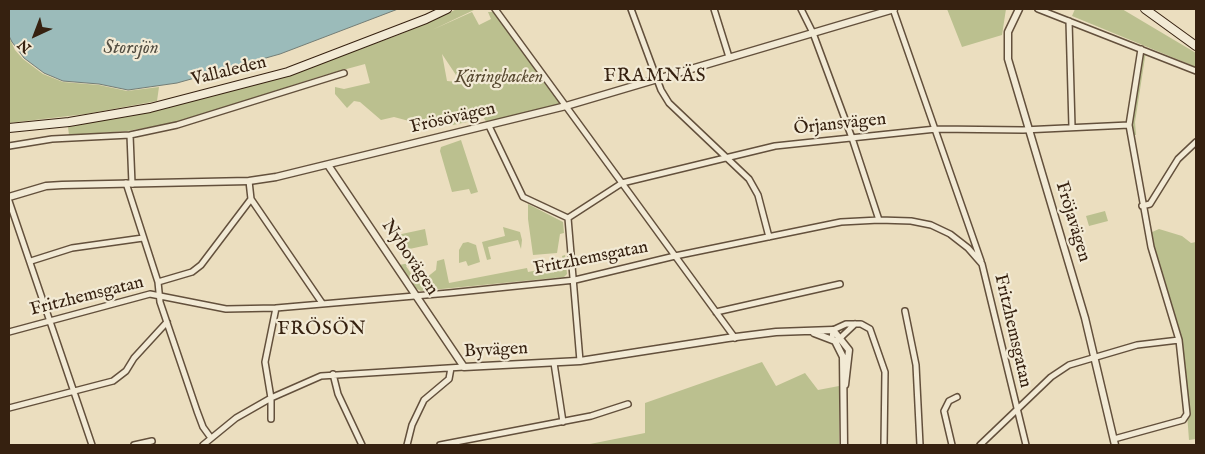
<!DOCTYPE html>
<meta charset="utf-8">
<style>
body{margin:0}
#map{position:relative;width:1205px;height:454px;overflow:hidden;background:#ebdebf;font-family:"IM FELL English",serif}
canvas{display:block}
.frame{position:absolute;inset:0;border:10px solid #362110;pointer-events:none}
.north{position:absolute;left:10px;top:10px;width:50px;height:50px;-webkit-text-stroke:4px #f2ead5;paint-order:stroke;rotate:223deg;font-size:14px;font-weight:700;line-height:20px;text-align:center;color:#362110}
.north::after{content:'';display:block;margin:auto;width:18px;height:22px;background:#362110;clip-path:polygon(50% 0,100% 100%,50% 72%,0 100%)}
</style>
<div id="map">
<canvas width="1205" height="454"></canvas>
<div class="frame"></div>
<div class="north">N</div>
</div>
<script>
const c = document.querySelector('canvas').getContext('2d');
c.lineJoin = 'round';
function paint(path, color) {
  c.fillStyle = color;
  c.fill(path, 'evenodd');
}
function poly(rows) {
  const path = new Path2D();
  for (const r of rows) {
    path.moveTo(r[0], r[1]);
    for (let i = 2; i < r.length; i += 2) path.lineTo(r[i], r[i + 1]);
  }
  return path;
}
function trace(path, color, width, dash) {
  c.strokeStyle = color;
  c.lineWidth = width;
  c.lineCap = dash ? 'butt' : 'round';
  c.setLineDash(dash || []);
  c.stroke(path);
}
function write(font, color, halo, rows, align = 'center') {
  c.font = font + ' "IM FELL English",serif';
  c.lineWidth = 4.5;
  c.setLineDash([]);
  c.textBaseline = 'middle';
  c.strokeStyle = halo;
  c.fillStyle = color;
  for (const [text, x, y, turn = 0] of rows) {
    c.save();
    c.translate(x, y);
    c.rotate((+turn || 0) * Math.PI / 180);
    c.textAlign = isNaN(turn) ? turn : align;
    if (halo) c.strokeText(text, 0, 0);
    c.fillText(text, 0, 0);
    c.restore();
  }
}
const green = poly([
 [457,9,476,9,432,30,472,12,479,25,491,19,488,12,495,12,562,104,487,123,480,112,472,121,453,125,426,119,416,129,409,121,394,117,381,120,360,102,354,101,347,108,335,94,335,87,344,89,370,83,365,64,321,76,179,122,127,131,69,135,68,127,151,111,287,76,401,34],
 [442,54,460,81,458,82,447,81],
 [947,9,1006,9,1002,35,962,47],
 [1075,9,1122,9,1196,53,1196,67,1072,16],
 [9,37,15,50,23,59,43,74,63,82,99,85,127,91,159,87,157,101,86,114,9,123],
 [1141,49,1146,51,1135,122,1136,135,1131,135,1129,125],
 [461,140,478,192,471,194,469,189,452,192,440,151,441,147],
 [528,204,563,222,564,233,560,234,557,253,533,255,528,219],
 [1105,211,1108,221,1089,226,1086,216],
 [503,227,520,232,522,240,521,249,518,240,488,247,491,259,487,260,482,242,505,236],
 [425,229,428,245,400,251,397,235],
 [1159,229,1182,236,1191,243,1196,242,1196,439,1189,440,1182,347,1150,233],
 [468,242,476,245,480,262,468,266,466,261,459,263,459,250,463,243],
 [565,255,567,274,564,277,421,291,413,287,399,265,410,263,406,266,412,275,426,278,436,270,437,261,444,259,449,283,527,268,528,272,564,265,562,256],
 [762,362,776,386,805,373,818,390,839,386,839,445,585,445,645,433,645,403]
]);
const water = poly([
 [9,9,398,9,280,54,177,83,128,90,99,84,63,81,44,73,24,58,12,42,9,36,9,9]
]);
const minor = poly([
 [495,9,735,338],
 [631,9,661,90,669,103,749,179,758,195,769,237],
 [714,9,729,57],
 [801,9,813,33,852,138,879,220],
 [893,9,981,261],
 [1038,9,1196,71],
 [1069,21,1072,127],
 [489,126,523,197,568,218,580,361],
 [130,135,132,184],
 [9,146,52,139,130,135,177,125,344,73],
 [126,183,158,282,160,302,197,411,203,427,211,438],
 [251,199,322,303],
 [9,201,92,445],
 [1142,206,1150,204,1178,159,1196,142],
 [568,218,622,183,775,146,936,129,1023,130,1129,125],
 [31,261,72,248,143,238],
 [158,282,192,272,201,265,251,199,249,181],
 [905,311,916,365,920,445],
 [716,312,840,284],
 [9,332,150,294,226,309,276,308,449,293,575,280,675,256,841,222,879,220,911,221,931,225,950,234,968,248,982,264,1026,445],
 [832,339,833,330,846,324,861,324,870,329,885,372,884,445],
 [837,341,855,324],
 [554,363,563,422],
 [333,374,338,394,362,445],
 [9,408,113,381,126,371,134,358,167,322],
 [271,419,271,398,265,362,276,308],
 [1114,439,1183,420,1187,414,1179,340,1151,247,1129,125,1141,49],
 [134,445,152,441],
 [203,445,236,418,271,398,321,376,464,367],
 [407,445,412,425,424,400,449,379,451,368],
 [440,445,591,416,628,404],
 [952,445,944,411,949,401,957,397],
 [980,445,1051,377,1069,365,1137,345,1179,340]
]);
const tertiary = poly([
 [1019,9,1008,32,1008,59,1085,318,1115,445],
 [328,165,464,367,580,361,728,338,776,332,833,330,849,350,845,385],
 [9,197,46,186,62,185,249,181,276,177,566,106,894,9],
 [814,333,835,341,843,357,844,445]
]);
const secondary = poly([
 [1145,9,1196,46],
 [9,128,69,122,150,108,288,72,426,19,447,9]
]);
const streetNames = [
 ["Vallaleden",229,72,-14],
 ["Frösövägen",453,119,-13],
 ["Örjansvägen",840,125,-6],
 ["Fröjavägen",1072,222,73],
 ["Nybovägen",409,258,56],
 ["Fritzhemsgatan",591,259,-11],
 ["Fritzhemsgatan",87,297,-14],
 ["Fritzhemsgatan",1012,331,77],
 ["Byvägen",496,351,-3]
];
const parkNames = [
 ["Käringbacken",499,78]
];
const waterNames = [
 ["Storsjön",131,49]
];
const neighbourhoodNames = [
 ["FRAMNÄS",655,77],
 ["FRÖSÖN",322,330]
];
paint(green, '#bbc08f');
paint(water, '#9bbbba');
trace(water, '#737d76', 1);
trace(minor, '#63503c', 8);
trace(tertiary, '#63503c', 9);
trace(secondary, '#362110', 10);
trace(minor, '#f2ead5', 5);
trace(tertiary, '#f2ead5', 6);
trace(secondary, '#f2ead5', 8);
write('18px', '#362110', '#f2ead5', streetNames);
write('italic 18px', '#574930', '#f2ead5', parkNames);
write('italic 19px', '#544f43', '#f2ead5', waterNames);
c.letterSpacing = '1px';
write('19px', '#362110', '#f2ead5', neighbourhoodNames);
c.letterSpacing = '0px';
</script>
